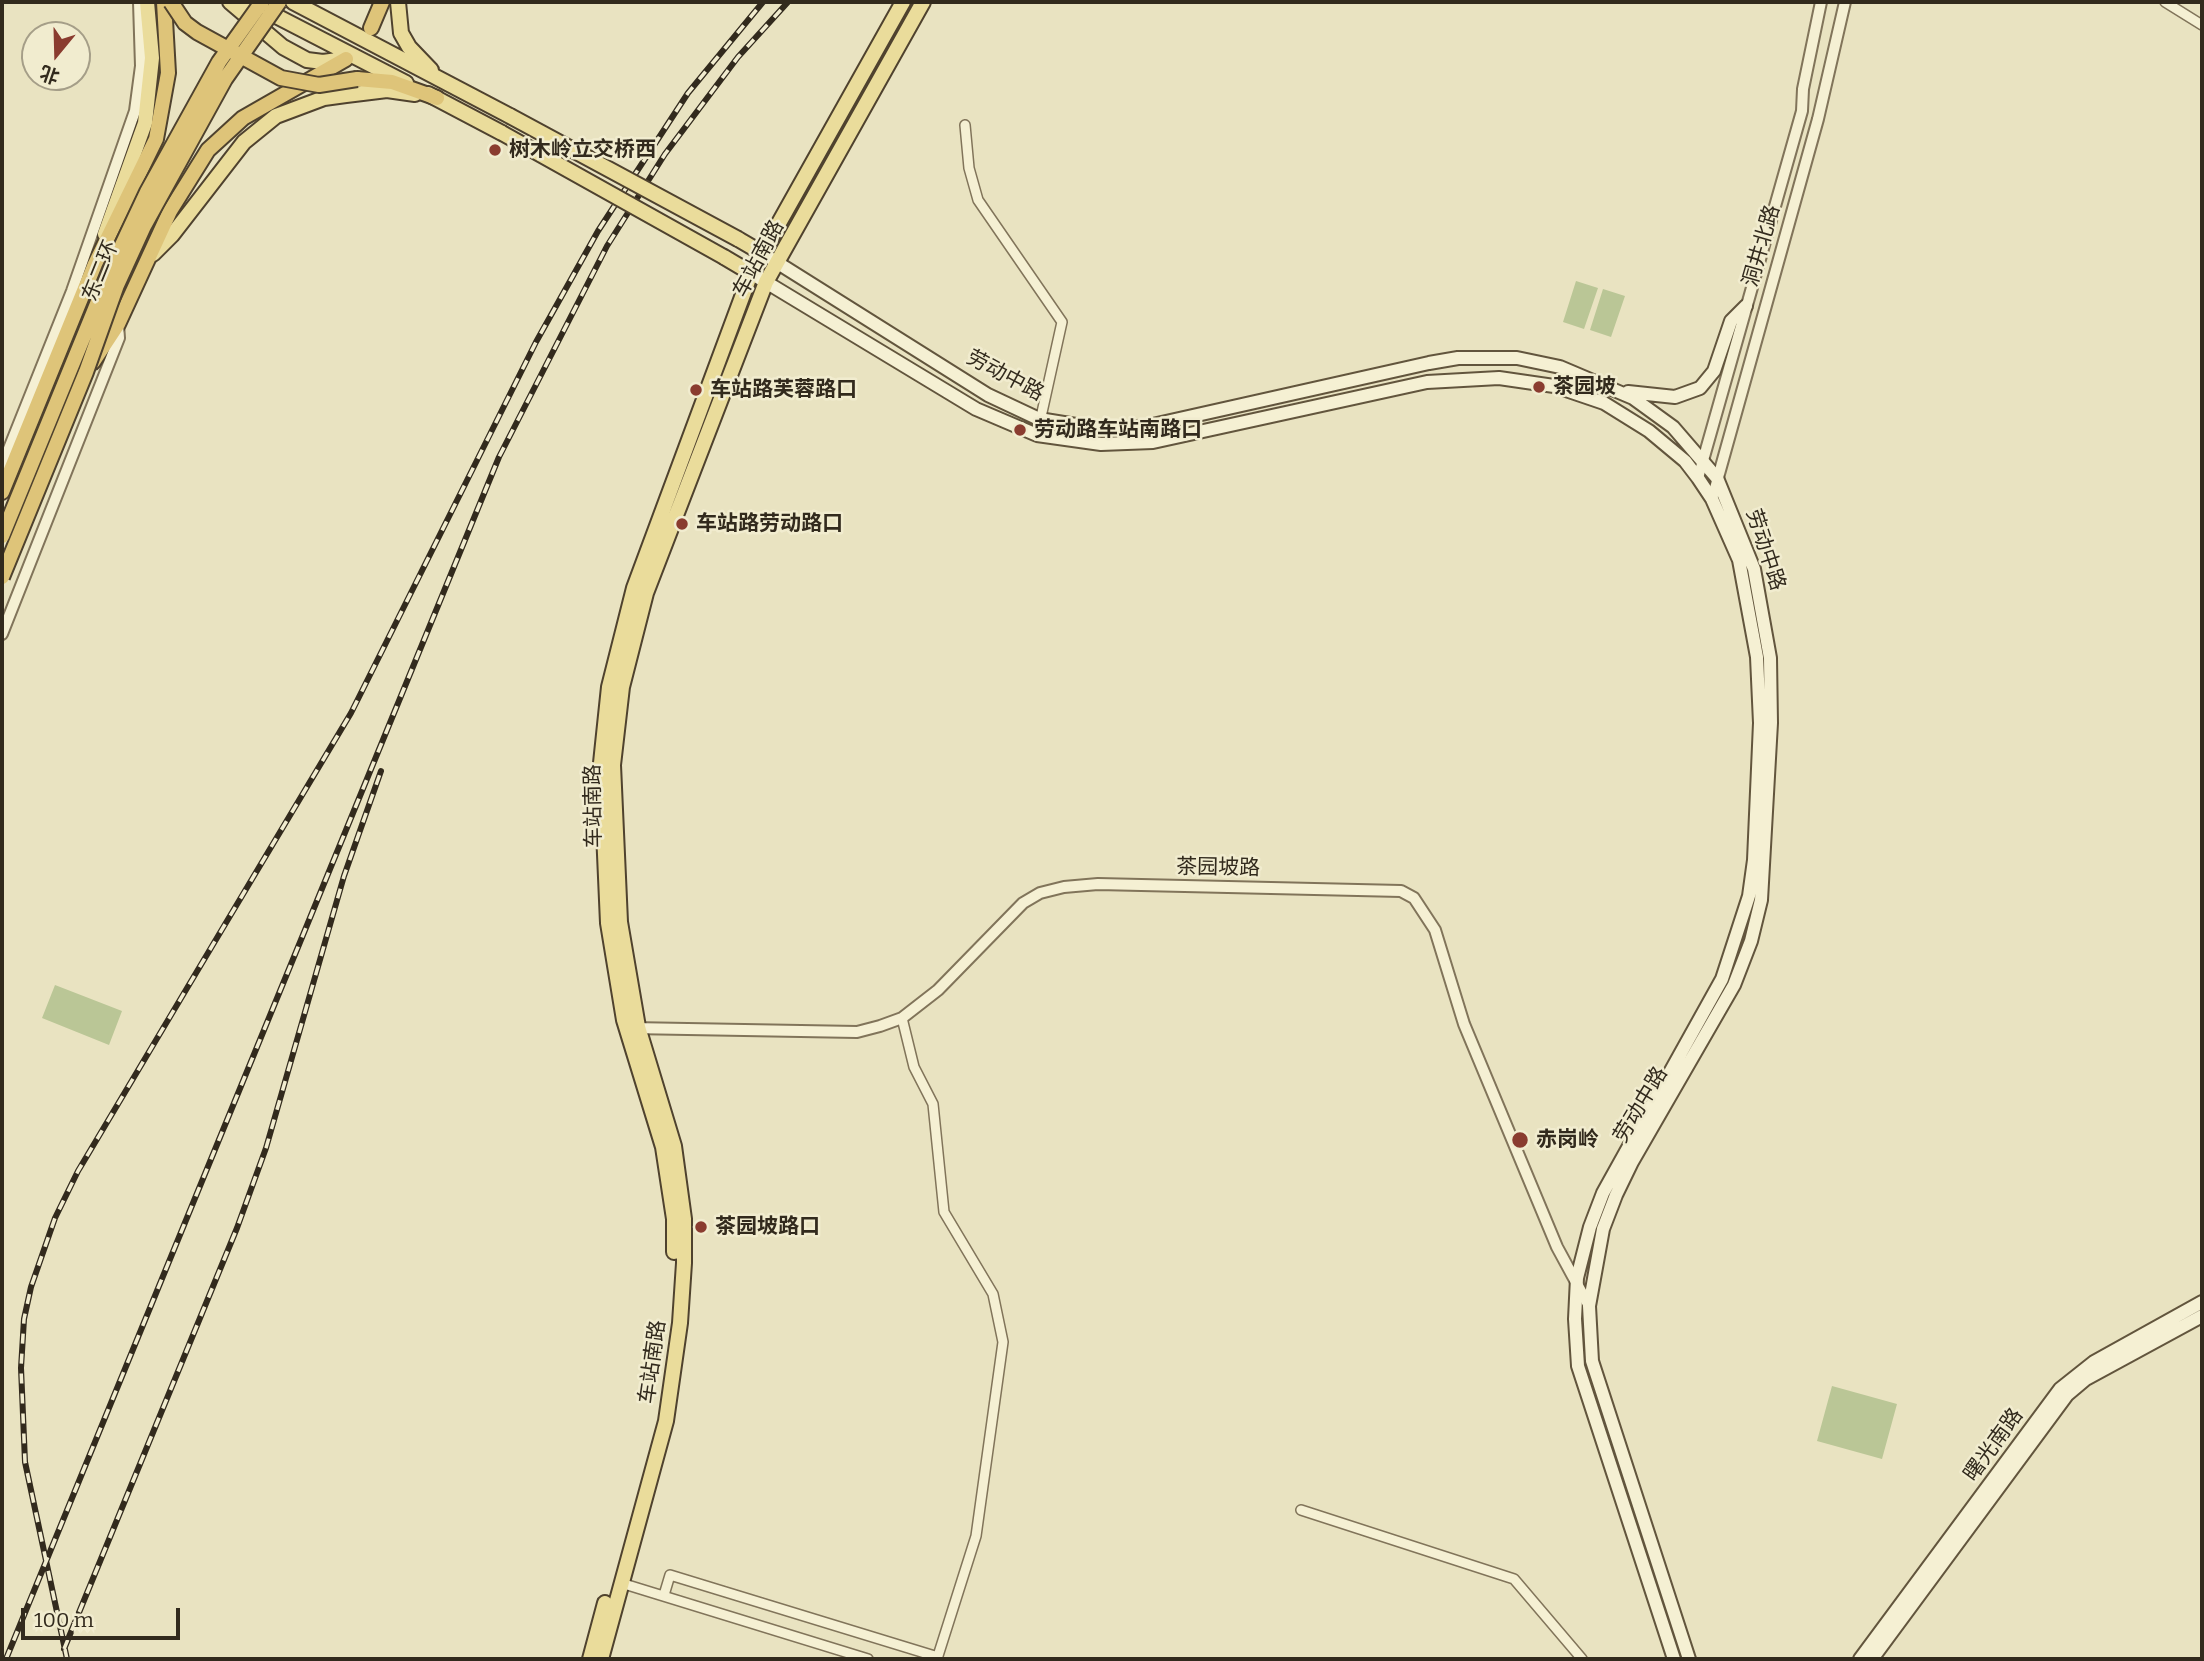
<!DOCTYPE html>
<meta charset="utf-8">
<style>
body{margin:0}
#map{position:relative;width:2204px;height:1661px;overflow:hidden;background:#e9e3c1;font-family:Bitter,"Noto Sans SC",serif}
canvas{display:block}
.frame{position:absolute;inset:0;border:4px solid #322a1d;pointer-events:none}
.north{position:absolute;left:21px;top:21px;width:70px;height:70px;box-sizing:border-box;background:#f1eccf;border:2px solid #a59e88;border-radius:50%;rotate:199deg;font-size:19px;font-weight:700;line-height:28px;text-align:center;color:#322a1d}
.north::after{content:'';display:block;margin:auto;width:24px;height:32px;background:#8a3c2f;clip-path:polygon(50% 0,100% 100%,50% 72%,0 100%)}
.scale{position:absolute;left:21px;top:1608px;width:159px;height:32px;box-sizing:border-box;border:4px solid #322a1d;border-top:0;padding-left:9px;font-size:21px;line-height:24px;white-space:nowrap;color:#322a1d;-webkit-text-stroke:5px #f1eccf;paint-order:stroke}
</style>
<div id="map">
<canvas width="2204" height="1661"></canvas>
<div class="frame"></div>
<div class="north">北</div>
<div class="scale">100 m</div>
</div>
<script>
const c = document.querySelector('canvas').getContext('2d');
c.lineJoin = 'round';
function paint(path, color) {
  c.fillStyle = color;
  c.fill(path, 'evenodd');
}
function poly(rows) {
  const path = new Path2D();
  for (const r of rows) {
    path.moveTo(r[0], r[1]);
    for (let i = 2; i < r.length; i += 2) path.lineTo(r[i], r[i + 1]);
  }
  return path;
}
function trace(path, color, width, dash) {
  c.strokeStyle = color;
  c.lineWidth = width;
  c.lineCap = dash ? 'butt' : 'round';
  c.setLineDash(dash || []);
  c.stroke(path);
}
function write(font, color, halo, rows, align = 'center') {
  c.font = font + ' Bitter,"Noto Sans SC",serif';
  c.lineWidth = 5;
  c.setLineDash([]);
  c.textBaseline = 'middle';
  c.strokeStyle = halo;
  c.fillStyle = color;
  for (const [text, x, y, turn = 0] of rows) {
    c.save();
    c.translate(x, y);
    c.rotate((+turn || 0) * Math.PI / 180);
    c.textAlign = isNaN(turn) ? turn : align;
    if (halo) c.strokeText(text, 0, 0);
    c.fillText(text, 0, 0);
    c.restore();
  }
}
const green = poly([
 [1576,281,1598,288,1584,329,1563,322],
 [1603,289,1625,296,1611,337,1590,330],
 [55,985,122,1011,109,1045,42,1018],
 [1832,1386,1897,1404,1882,1459,1817,1441]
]);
const minor = poly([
 [2165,2,2202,25],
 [965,125,969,168,978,200,1062,322,1037,435],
 [902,1018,914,1067,933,1104,944,1212,993,1294,1003,1342,976,1536,937,1659],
 [1301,1510,1514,1579,1582,1659],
 [621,1583,868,1659],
 [664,1595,670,1575,938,1657]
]);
const tertiary = poly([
 [2,466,72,291,135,111,141,66,139,2],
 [1698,478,1802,111,1803,89,1821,2],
 [1712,499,1818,119,1845,2],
 [2,634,119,338,118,324],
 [631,1028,857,1032,880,1026,902,1018,938,990,1023,903,1040,893,1064,887,1098,884,1401,891,1414,898,1435,930,1464,1024,1557,1247,1589,1306]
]);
const secondary = poly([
 [762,253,988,395,1039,419,1107,430,1148,426,1429,363,1458,358,1517,358,1560,367,1633,398,1673,427,1717,478,1754,569,1770,658,1771,723,1761,900,1751,941,1734,985,1632,1162,1616,1195,1603,1229,1589,1306,1592,1361,1689,1659],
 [751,273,976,409,1037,435,1101,444,1153,442,1427,382,1499,378,1554,386,1604,403,1649,431,1685,461,1698,478,1712,499,1739,560,1757,657,1760,723,1754,860,1749,896,1722,979,1603,1193,1590,1227,1577,1278,1575,1319,1578,1366,1674,1659],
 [1628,392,1675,397,1700,388,1714,371,1731,321,1746,306],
 [1860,1659,2060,1389,2094,1362,2202,1302],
 [1872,1659,2067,1395,2086,1379,2202,1316]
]);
const primary = poly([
 [230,2,283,47,307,60,323,62,345,59],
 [249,2,406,83],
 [293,2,510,116],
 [398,2,401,33,409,47,431,70],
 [428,94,502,133],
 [105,234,145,123,152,58,147,2],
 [738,239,762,253],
 [153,254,172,235,244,142,276,116,324,98,346,95,387,90,415,94],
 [724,257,751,273],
 [674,1252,674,1219,663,1147,624,1020,608,923,601,763,609,687,634,588,751,273,903,2],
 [590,1659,605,1603],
 [601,1659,666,1421,680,1323,684,1263,684,1219,674,1146,638,1027,620,922,613,765,622,687,646,593,766,282,923,2]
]);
const trunk = poly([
 [371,28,382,2],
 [357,79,392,82,437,98],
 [93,362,118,324,170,211,208,150,243,118,346,59],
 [2,492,95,264,156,139,168,73,164,2]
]);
const rail = poly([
 [64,1649,237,1228,266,1148,344,876,381,771],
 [6,1659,499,457,607,246,665,154,738,57,788,2],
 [67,1659,25,1462,21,1368,24,1319,31,1287,55,1218,78,1171,351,713,536,342,598,231,688,93,763,2]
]);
const primaryBridge = poly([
 [510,116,738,239],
 [502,133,724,257]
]);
const trunkBridge = poly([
 [171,2,185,23,197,32,281,78,319,85,357,79],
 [2,536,115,260,147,192,219,62,262,2],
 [2,577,86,372,117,285,144,226,225,79,279,2]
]);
const markers = [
 [495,150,7,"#8a3c2f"],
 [1539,387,7,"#8a3c2f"],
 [696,390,7,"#8a3c2f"],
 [1020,430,7,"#8a3c2f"],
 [682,524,7,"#8a3c2f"],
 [1520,1140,9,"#8a3c2f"],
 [701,1227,7,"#8a3c2f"]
];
const poiNames = [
 ["树木岭立交桥西",509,150],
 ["茶园坡",1553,387],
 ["车站路芙蓉路口",710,390],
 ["劳动路车站南路口",1034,430],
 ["车站路劳动路口",696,524],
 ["赤岗岭",1536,1140],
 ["茶园坡路口",715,1227]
];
const streetNames = [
 ["洞井北路",1762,246,-74],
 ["车站南路",759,259,-62],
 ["东二环",101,271,-68],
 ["劳动中路",1005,376,28],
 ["劳动中路",1765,550,72],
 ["车站南路",594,806,-91],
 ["茶园坡路",1218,868,1],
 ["劳动中路",1641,1105,-59],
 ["车站南路",653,1362,-82],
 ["曙光南路",1994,1445,-54]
];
paint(green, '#bac696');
trace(minor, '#81745a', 12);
trace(tertiary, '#81745a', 14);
trace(secondary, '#62553d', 16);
trace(primary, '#4f422e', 18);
trace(trunk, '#4f422e', 18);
trace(minor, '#f5f0d3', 9);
trace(tertiary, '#f5f0d3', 10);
trace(secondary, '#f5f0d3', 12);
trace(primary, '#eadc9b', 14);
trace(trunk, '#dec479', 14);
trace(rail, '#322a1d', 6);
trace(rail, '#f1eccf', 3.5, [10]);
trace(primaryBridge, '#4f422e', 18, []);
trace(trunkBridge, '#4f422e', 18, []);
trace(primaryBridge, '#eadc9b', 14);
trace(trunkBridge, '#dec479', 14);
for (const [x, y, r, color] of markers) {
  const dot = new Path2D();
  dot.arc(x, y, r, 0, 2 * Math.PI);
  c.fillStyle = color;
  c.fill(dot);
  trace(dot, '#f1eccf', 2.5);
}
write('bold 21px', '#322a1d', '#f1eccf', poiNames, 'left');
write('21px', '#322a1d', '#f1eccf', streetNames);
</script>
